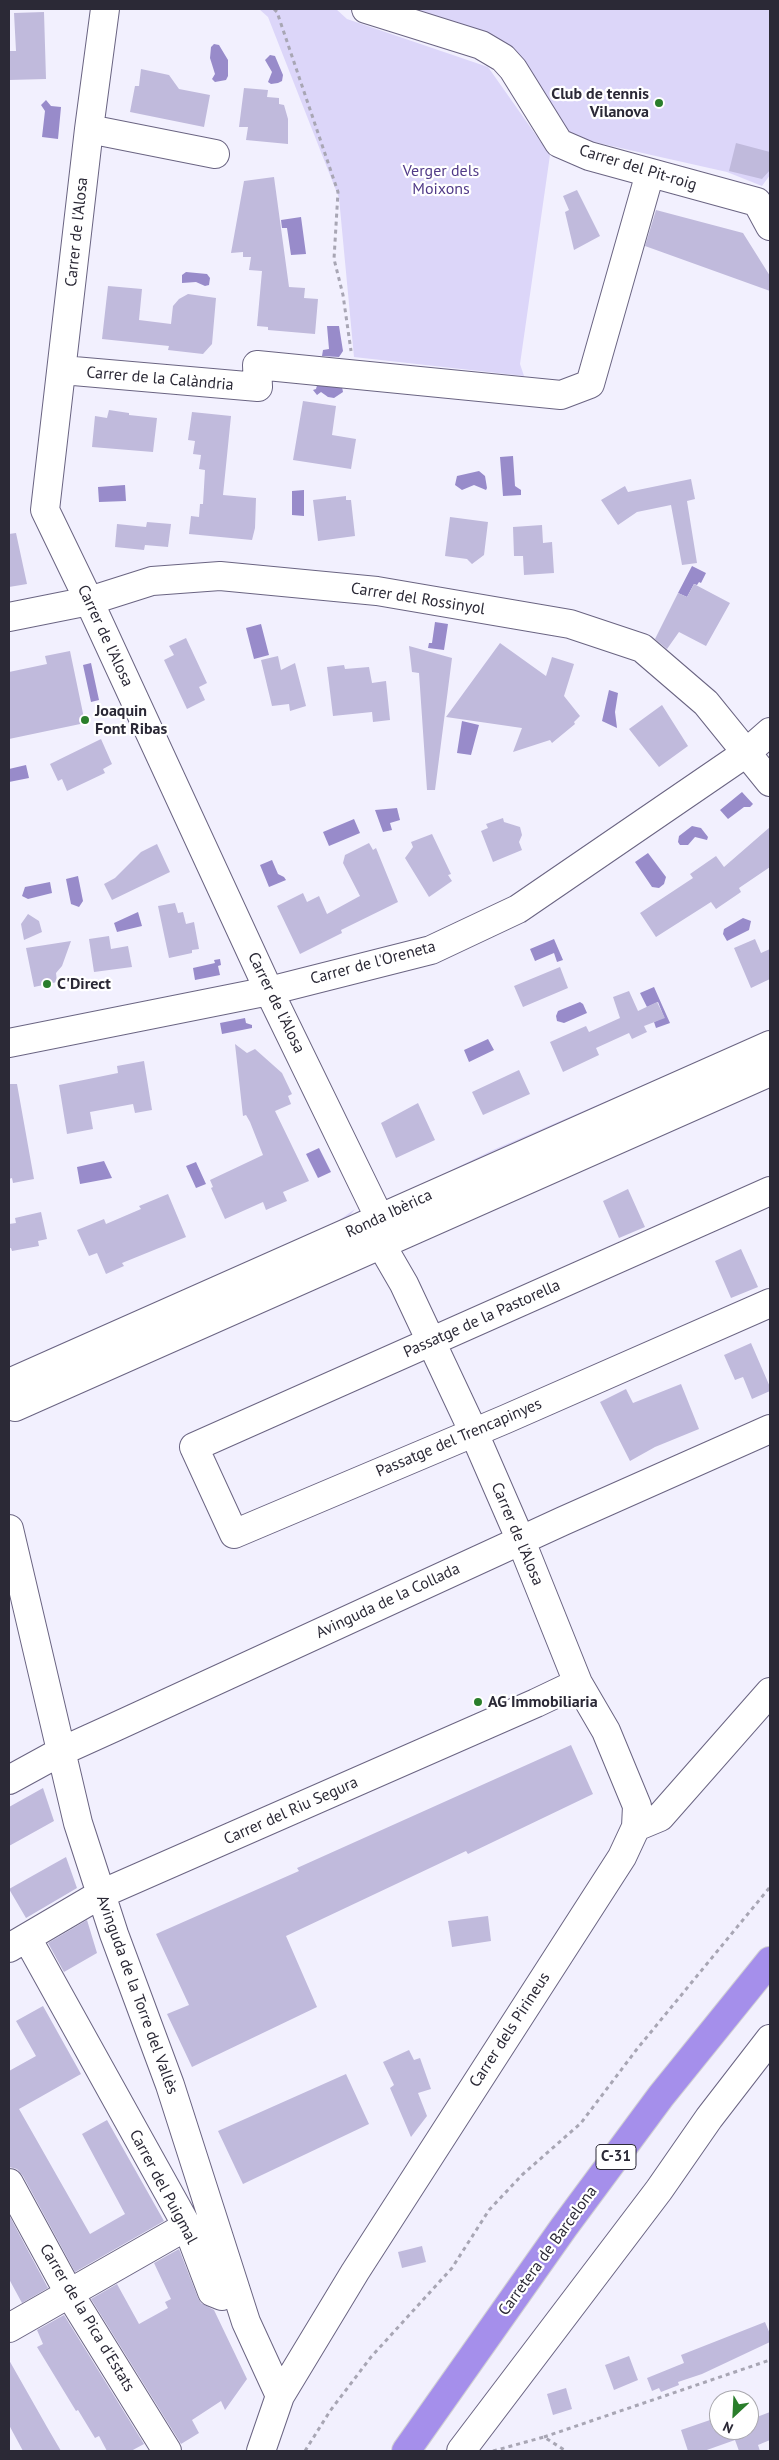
<!DOCTYPE html>
<meta charset="utf-8">
<style>
body{margin:0}
#map{position:relative;width:779px;height:2460px;overflow:hidden;background:#f2f0fe;font-family:"PT Sans",sans-serif}
canvas{display:block}
.frame{position:absolute;inset:0;border:10px solid #2b2936;pointer-events:none}
.north{position:absolute;left:709px;top:2390px;width:50px;height:50px;box-sizing:border-box;background:#fff;border:1px solid #aaa9af;border-radius:50%;rotate:205deg;font-size:14px;font-weight:700;line-height:20px;text-align:center;color:#2b2936}
.north::after{content:'';display:block;margin:auto;width:18px;height:22px;background:#2a7e2b;clip-path:polygon(50% 0,100% 100%,50% 72%,0 100%)}
</style>
<div id="map">
<canvas width="779" height="2460"></canvas>
<div class="frame"></div>
<div class="north">N</div>
</div>
<script>
const c = document.querySelector('canvas').getContext('2d');
c.lineJoin = 'round';
function paint(path, color) {
  c.fillStyle = color;
  c.fill(path, 'evenodd');
}
function poly(rows) {
  const path = new Path2D();
  for (const r of rows) {
    path.moveTo(r[0], r[1]);
    for (let i = 2; i < r.length; i += 2) path.lineTo(r[i], r[i + 1]);
  }
  return path;
}
function trace(path, color, width, dash) {
  c.strokeStyle = color;
  c.lineWidth = width;
  c.lineCap = dash ? 'butt' : 'round';
  c.setLineDash(dash || []);
  c.stroke(path);
}
function write(font, color, halo, rows, align = 'center') {
  c.font = font + ' "PT Sans",sans-serif';
  c.lineWidth = 4.5;
  c.setLineDash([]);
  c.textBaseline = 'middle';
  c.strokeStyle = halo;
  c.fillStyle = color;
  for (const [text, x, y, turn = 0] of rows) {
    c.save();
    c.translate(x, y);
    c.rotate((+turn || 0) * Math.PI / 180);
    c.textAlign = isNaN(turn) ? turn : align;
    if (halo) c.strokeText(text, 0, 0);
    c.fillText(text, 0, 0);
    c.restore();
  }
}
const green = poly([
 [259,9,336,9,347,19,488,67,550,155,520,364,524,376,354,357,339,198,268,17],
 [394,9,770,9,770,175,762,186,727,172,567,136,537,85],
 [711,1056,713,1062,431,1185,429,1181,493,1150],
 [355,1209,347,1219,49,1356,46,1350,331,1226]
]);
const water = poly([
 [214,44,219,45,228,60,228,76,226,80,215,82,212,79,215,74,210,58,211,47],
 [270,55,275,56,283,75,282,81,278,83,271,84,268,82,272,72,265,60],
 [46,100,51,106,61,107,58,139,42,137,45,111,41,105],
 [301,217,306,254,291,255,287,228,282,228,281,220],
 [186,272,207,274,210,278,209,285,205,286,196,282,182,283,182,275],
 [327,326,339,326,343,351,339,357,322,356,323,350,329,349],
 [318,382,342,387,343,392,334,398,328,397,321,392,317,395,313,390,316,389],
 [513,456,515,486,521,490,521,495,503,496,500,457],
 [479,471,485,476,487,488,486,490,474,485,462,490,455,485,457,476],
 [125,485,126,501,99,502,98,487],
 [304,490,304,516,292,515,292,491],
 [692,566,706,573,701,583,699,582,697,585,694,584,687,597,678,593],
 [435,622,448,624,444,650,428,648,429,643,432,643],
 [261,624,269,655,254,659,246,628],
 [91,663,99,700,91,702,83,665],
 [609,690,618,693,615,712,617,728,602,721],
 [462,721,479,725,471,755,457,753],
 [26,765,29,778,9,782,9,769],
 [742,792,753,804,750,807,744,807,728,819,720,810],
 [397,808,400,820,390,823,392,830,383,832,375,810],
 [354,819,360,833,329,846,323,832],
 [692,826,701,828,708,837,707,840,695,837,688,845,680,845,678,842,679,836],
 [648,853,666,877,664,884,659,888,652,887,635,862],
 [272,860,278,874,284,877,286,880,269,887,260,865],
 [78,876,83,901,79,907,71,904,66,879],
 [50,882,52,893,28,899,22,896,25,887],
 [138,912,142,926,117,932,114,923],
 [743,918,751,921,749,930,727,941,723,934,724,929],
 [554,939,563,960,557,962,554,953,535,961,530,949],
 [220,959,221,965,218,966,220,975,195,980,193,968,215,963,214,960],
 [654,987,670,1023,656,1028,654,1022,664,1017,658,1002,647,1007,640,993],
 [580,1002,583,1004,587,1013,564,1023,557,1021,556,1016,558,1011],
 [245,1018,246,1023,252,1025,252,1028,222,1034,220,1023],
 [488,1039,494,1050,469,1062,464,1050],
 [319,1148,331,1172,318,1178,306,1154],
 [104,1161,112,1178,80,1184,77,1167],
 [196,1162,206,1184,196,1188,186,1166]
]);
const building = poly([
 [44,12,46,79,9,80,9,51,16,51,14,13],
 [141,69,169,75,179,89,210,95,204,127,130,112,135,86,139,86],
 [244,88,268,90,267,97,279,98,279,104,284,105,288,119,288,144,246,140,248,127,239,127],
 [736,143,770,152,770,170,762,179,729,171],
 [274,177,289,287,305,288,304,298,318,299,315,334,268,330,268,327,257,326,262,271,249,270,251,257,243,257,243,252,231,253,244,181],
 [577,190,600,236,574,250,565,212,569,210,563,196],
 [656,210,743,233,770,276,770,291,645,246],
 [108,286,142,289,139,320,171,324,173,306,179,299,188,294,216,298,212,344,203,354,168,350,169,346,102,339],
 [303,401,336,406,332,435,356,439,351,469,293,460],
 [109,410,129,413,129,415,157,418,153,452,92,447,95,416,107,418],
 [192,412,231,416,223,495,256,498,255,528,252,540,189,534,191,516,199,517,200,504,203,504,205,470,199,469,201,455,193,454,195,441,188,440],
 [691,479,695,499,687,501,697,563,682,565,671,505,637,512,618,525,601,500,625,486,628,492],
 [346,496,346,500,351,500,355,536,318,541,313,500],
 [450,517,488,522,484,555,472,564,467,559,445,556],
 [147,522,171,524,168,547,145,545,144,550,115,547,117,524,146,527],
 [542,525,543,543,552,542,554,573,524,575,523,556,514,556,513,527],
 [16,533,27,584,9,587,9,534],
 [694,584,730,603,706,646,679,632,667,649,655,639,678,593,687,597],
 [186,638,207,683,199,687,205,700,187,709,164,660,174,655,169,646],
 [500,643,546,676,552,657,574,664,564,696,580,716,574,722,575,724,552,743,550,740,513,752,522,728,446,717],
 [409,646,452,658,435,790,427,790,419,673,412,672],
 [70,651,85,723,9,739,9,672,47,664,45,656],
 [278,656,281,670,295,663,306,706,290,711,289,704,272,706,261,660],
 [344,665,345,669,369,667,372,683,386,681,390,720,373,722,372,712,333,716,327,667],
 [662,705,688,746,659,767,629,729],
 [101,739,112,764,103,769,105,773,67,791,62,779,58,781,50,764],
 [503,818,504,822,520,827,522,835,519,842,522,850,493,862,481,831,488,828,486,824],
 [770,827,770,867,739,888,741,892,716,909,711,902,656,937,640,913,693,878,690,874,716,856,724,867],
 [432,834,451,874,448,875,452,881,429,897,405,858,413,847,411,842],
 [369,843,373,850,376,848,398,902,341,930,342,933,300,954,277,906,303,893,307,902,319,896,327,914,358,897,360,896,343,863,345,855],
 [157,844,170,872,112,900,104,884,115,878,141,852],
 [175,903,178,913,183,912,186,924,194,922,199,949,192,950,192,953,169,958,158,906],
 [28,914,39,921,42,932,24,940,21,924],
 [109,936,111,949,128,946,132,967,94,972,89,939],
 [755,939,761,953,770,949,770,979,751,988,734,948],
 [71,941,62,966,56,973,57,982,34,987,26,948],
 [560,967,568,988,523,1007,514,986],
 [629,991,638,1011,657,1002,665,1018,644,1026,647,1032,632,1039,629,1033,596,1048,599,1055,563,1072,550,1042,586,1026,589,1032,620,1018,613,997],
 [235,1044,247,1053,255,1049,282,1073,292,1094,288,1096,291,1104,275,1111,309,1181,283,1192,287,1201,266,1210,263,1202,225,1219,211,1188,213,1187,210,1180,263,1155,250,1122,246,1115,243,1116],
 [144,1061,152,1110,135,1113,133,1104,90,1112,93,1129,67,1134,59,1085,118,1073,117,1066],
 [519,1070,530,1094,483,1115,472,1092],
 [9,1084,17,1084,34,1179,13,1183,12,1178,9,1179],
 [418,1103,435,1140,396,1158,381,1123],
 [628,1189,645,1227,619,1238,603,1201],
 [168,1194,186,1237,122,1263,124,1266,106,1274,97,1253,89,1256,77,1230,104,1219,106,1224,141,1209,139,1206],
 [41,1212,47,1239,38,1241,39,1246,12,1251,11,1248,9,1248,9,1224,16,1223,15,1218],
 [741,1249,758,1287,731,1298,715,1261],
 [751,1343,770,1387,770,1391,752,1399,743,1377,735,1380,724,1355],
 [681,1384,699,1429,655,1447,630,1461,600,1402,626,1389,633,1403],
 [571,1745,593,1794,468,1854,466,1851,286,1936,317,2007,192,2067,167,2014,189,2005,156,1934,299,1871,297,1868],
 [43,1788,54,1821,9,1846,9,1807],
 [66,1857,77,1888,26,1918,9,1889],
 [488,1916,491,1941,452,1947,448,1921],
 [87,1920,97,1953,64,1972,48,1943],
 [43,2006,81,2074,19,2109,90,2234,125,2214,82,2134,107,2120,164,2221,75,2272,23,2176,17,2169,9,2167,9,2071,36,2056,16,2021],
 [409,2050,414,2060,420,2058,431,2089,418,2093,427,2116,411,2137,390,2088,394,2085,383,2062],
 [346,2074,369,2124,243,2184,218,2131],
 [9,2215,48,2288,22,2303,9,2279],
 [422,2246,426,2262,402,2268,398,2252],
 [179,2249,198,2298,201,2303,214,2310,247,2379,225,2410,221,2401,192,2420,199,2433,181,2444,91,2299,117,2284,139,2324,168,2308,165,2302,171,2299,154,2263],
 [64,2315,144,2444,131,2451,107,2451,99,2436,95,2438,78,2410,76,2411,37,2347,43,2344,37,2330],
 [765,2322,770,2334,770,2342,702,2374,678,2382,679,2385,661,2392,659,2388,652,2391,647,2378,684,2363,681,2355],
 [629,2356,638,2380,614,2390,605,2365],
 [9,2360,47,2427,61,2451,23,2451,9,2425],
 [566,2388,572,2409,553,2415,547,2394],
 [770,2412,770,2440,758,2445,760,2451,739,2451,735,2440,704,2451,688,2451,681,2430,710,2420,714,2430,749,2430,749,2420]
]);
const path = poly([
 [274,9,277,12,338,192,334,259,343,295,351,351],
 [544,2437,770,2360],
 [305,2451,330,2411,371,2357,452,2268,489,2210,522,2175,581,2123,637,2049,770,1887],
 [493,2451,544,2437,566,2451]
]);
const minor = poly([
 [105,9,89,129,45,510,89,601,269,991,380,1219],
 [366,9,481,45,503,58,513,69,559,143,589,156,757,202,770,226],
 [89,129,215,154],
 [62,370,258,387,257,365,561,395,590,384,650,173],
 [9,617,89,601,152,581,220,576,377,591,570,624,642,648,706,703,770,782],
 [9,1043,269,991,431,950,518,909,746,753,770,732],
 [770,1191,194,1447,234,1534,506,1419,770,1303],
 [9,1383,770,1045],
 [15,1407,770,1072],
 [9,1529,78,1823,114,1934,170,2085,246,2322,280,2396,261,2451],
 [9,1780,62,1751,115,1727,563,1521,770,1429],
 [636,1827,660,1817,770,1692],
 [27,1938,187,2226,212,2292,222,2296,214,2266],
 [9,1948,101,1894,536,1703,578,1683],
 [9,2183,69,2293,167,2451],
 [82,2286,187,2226],
 [9,2328,58,2300],
 [280,2396,355,2272,622,1857,636,1827,637,1806,606,1731,578,1683,521,1541,474,1433,404,1284,382,1246],
 [461,2451,659,2190,709,2118,770,2039]
]);
const highway = poly([
 [406,2451,564,2227,661,2096,770,1961]
]);
const markers = [
 [659,103,5,"#2a7e2b"],
 [85,720,5,"#2a7e2b"],
 [47,984,5,"#2a7e2b"],
 [478,1702,5,"#2a7e2b"]
];
const shields = [
 [616,2157,40]
];
const shieldNames = [
 ["C-31",616,2157]
];
const poiNames = [
 ["Club de tennis",649,94,"right"],
 ["Vilanova",649,112,"right"],
 ["Joaquin",95,711],
 ["Font Ribas",95,729],
 ["C'Direct",57,984],
 ["AG Immobiliaria",488,1702]
];
const streetNames = [
 ["Carrer del Pit-roig",638,168,17],
 ["Carrer de l'Alosa",77,232,-84],
 ["Carrer de la Calàndria",160,379,5],
 ["Carrer del Rossinyol",418,599,9],
 ["Carrer de l'Alosa",105,636,65],
 ["Carrer de l'Oreneta",373,963,-15],
 ["Carrer de l'Alosa",276,1003,64],
 ["Ronda Ibèrica",389,1214,-25],
 ["Passatge de la Pastorella",482,1319,-24],
 ["Passatge del Trencapinyes",459,1438,-23],
 ["Carrer de l'Alosa",517,1534,67],
 ["Avinguda de la Collada",388,1601,-25],
 ["Carrer del Riu Segura",291,1811,-24],
 ["Avinguda de la Torre del Vallès",137,1995,70],
 ["Carrer dels Pirineus",510,2030,-57],
 ["Carrer del Puigmal",163,2187,62],
 ["Carretera de Barcelona",548,2251,-54],
 ["Carrer de la Pica d'Estats",87,2318,59]
];
const parkNames = [
 ["Verger dels",441,171],
 ["Moixons",441,189]
];
paint(green, '#dcd6f9');
paint(water, '#988bca');
paint(building, '#c0badc');
trace(minor, '#6a6482', 30);
trace(highway, '#d0d0d3', 30);
trace(path, '#a8a6b4', 3, [4, 4]);
trace(minor, '#fff', 28);
trace(highway, '#a58feb', 28);
for (const [x, y, r, color] of markers) {
  const dot = new Path2D();
  dot.arc(x, y, r, 0, 2 * Math.PI);
  c.fillStyle = color;
  c.fill(dot);
  trace(dot, '#fff', 2);
}
for (const [x, y, w] of shields) {
  const box = new Path2D();
  box.roundRect(x - w / 2, y - 12.5, w, 25, 4);
  c.fillStyle = '#fff';
  c.fill(box);
  trace(box, '#2b2936', 1);
}
write('bold 15px', '#2b2936', null, shieldNames);
write('bold 16px', '#2b2936', '#fff', poiNames, 'left');
write('16px', '#2b2936', '#fff', streetNames);
write('16px', '#513b88', '#fff', parkNames);
</script>
